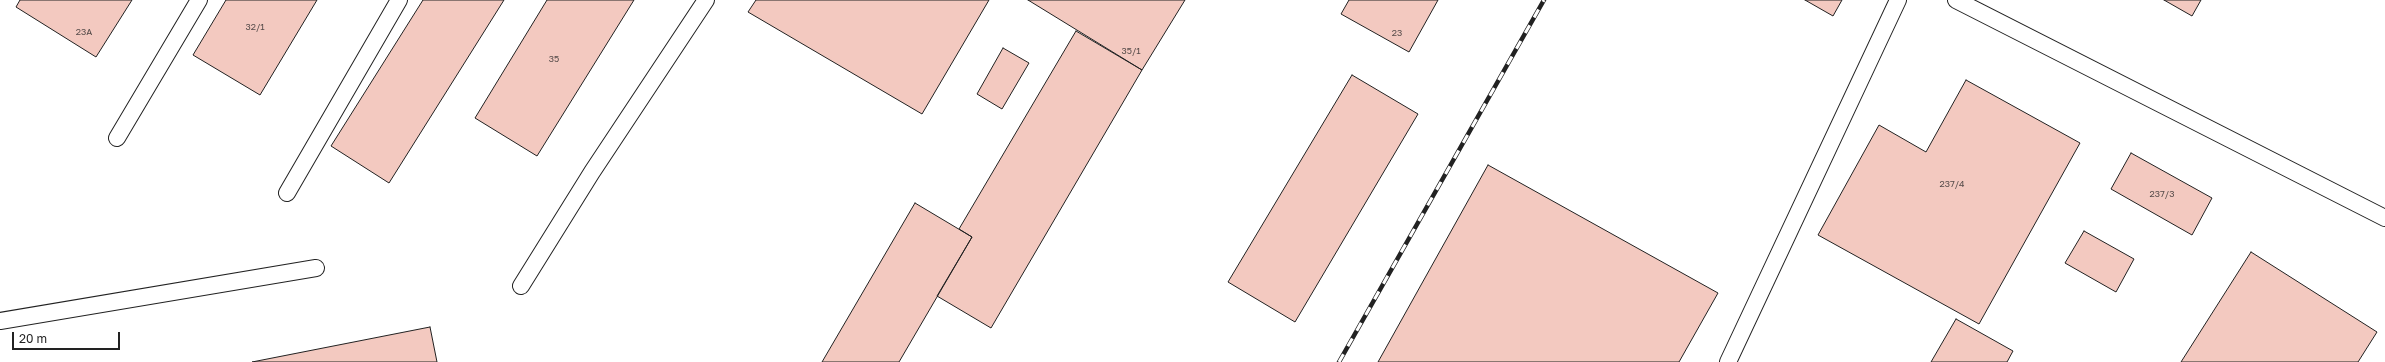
<!DOCTYPE html>
<meta charset="utf-8">
<style>
body{margin:0}
#map{position:relative;width:2385px;height:362px;overflow:hidden;background:#fff;font-family:"Golos Text",sans-serif}
canvas{display:block}
.scale{position:absolute;left:12px;top:332px;width:108px;height:18px;box-sizing:border-box;border:2px solid #222;border-top:0;padding-left:5px;font-size:12px;line-height:14px;white-space:nowrap;color:#222;-webkit-text-stroke:3px #fff;paint-order:stroke}
</style>
<div id="map">
<canvas width="2385" height="362"></canvas>
<div class="scale">20 m</div>
</div>
<script>
const c = document.querySelector('canvas').getContext('2d');
c.lineJoin = 'round';
function paint(path, color) {
  c.fillStyle = color;
  c.fill(path, 'evenodd');
}
function poly(rows) {
  const path = new Path2D();
  for (const r of rows) {
    path.moveTo(r[0], r[1]);
    for (let i = 2; i < r.length; i += 2) path.lineTo(r[i], r[i + 1]);
  }
  return path;
}
function trace(path, color, width, dash) {
  c.strokeStyle = color;
  c.lineWidth = width;
  c.lineCap = dash ? 'butt' : 'round';
  c.setLineDash(dash || []);
  c.stroke(path);
}
function write(font, color, halo, rows, align = 'center') {
  c.font = font + ' "Golos Text",sans-serif';
  c.lineWidth = 3;
  c.setLineDash([]);
  c.textBaseline = 'middle';
  c.strokeStyle = halo;
  c.fillStyle = color;
  for (const [text, x, y, turn = 0] of rows) {
    c.save();
    c.translate(x, y);
    c.rotate((+turn || 0) * Math.PI / 180);
    c.textAlign = isNaN(turn) ? turn : align;
    if (halo) c.strokeText(text, 0, 0);
    c.fillText(text, 0, 0);
    c.restore();
  }
}
const building = poly([
 [20,0,132,0,96,57,16,7,20,0],
 [226,0,317,0,260,95,193,55,226,0],
 [423,0,504,0,389,183,331,146,423,0],
 [547,0,634,0,537,156,475,118,547,0],
 [756,0,989,0,922,114,748,12,756,0],
 [1028,0,1185,0,1142,70,1028,0],
 [1349,0,1438,0,1409,52,1341,14,1349,0],
 [1805,0,1842,0,1833,16,1805,0],
 [2164,0,2201,0,2192,16,2164,0],
 [1076,31,1142,70,991,328,937,296,972,237,959,229,1076,31],
 [1003,48,1029,63,1002,109,977,94,1003,48],
 [1352,75,1418,114,1295,322,1228,282,1352,75],
 [1966,80,2080,143,1979,324,1818,235,1879,125,1926,152,1966,80],
 [2131,153,2212,198,2192,235,2111,189,2131,153],
 [1488,165,1718,293,1679,362,1378,362,1488,165],
 [915,203,972,237,899,362,822,362,915,203],
 [2084,231,2134,259,2116,292,2065,263,2084,231],
 [2251,252,2377,332,2358,362,2181,362,2251,252],
 [1956,319,2013,351,2007,362,1931,362,1956,319],
 [430,327,437,362,252,362,430,327]
]);
const lane = poly([
 [1956,0,2385,218],
 [117,138,199,0],
 [287,193,399,0],
 [521,286,592,172,706,0],
 [0,321,316,268],
 [1728,362,1898,0]
]);
const rail = poly([
 [1339,362,1544,0]
]);
const numberNames = [
 ["32/1",255,27],
 ["23А",84,32],
 ["23",1397,33],
 ["35/1",1131,51],
 ["35",554,59],
 ["237/4",1952,184],
 ["237/3",2162,194]
];
paint(building, '#f3c9c0');
trace(building, '#222', 1);
trace(lane, '#222', 18);
trace(lane, '#fff', 16);
trace(rail, '#222', 4.5);
trace(rail, '#fff', 3, [9]);
write('9px', '#564c4a', null, numberNames);
</script>
